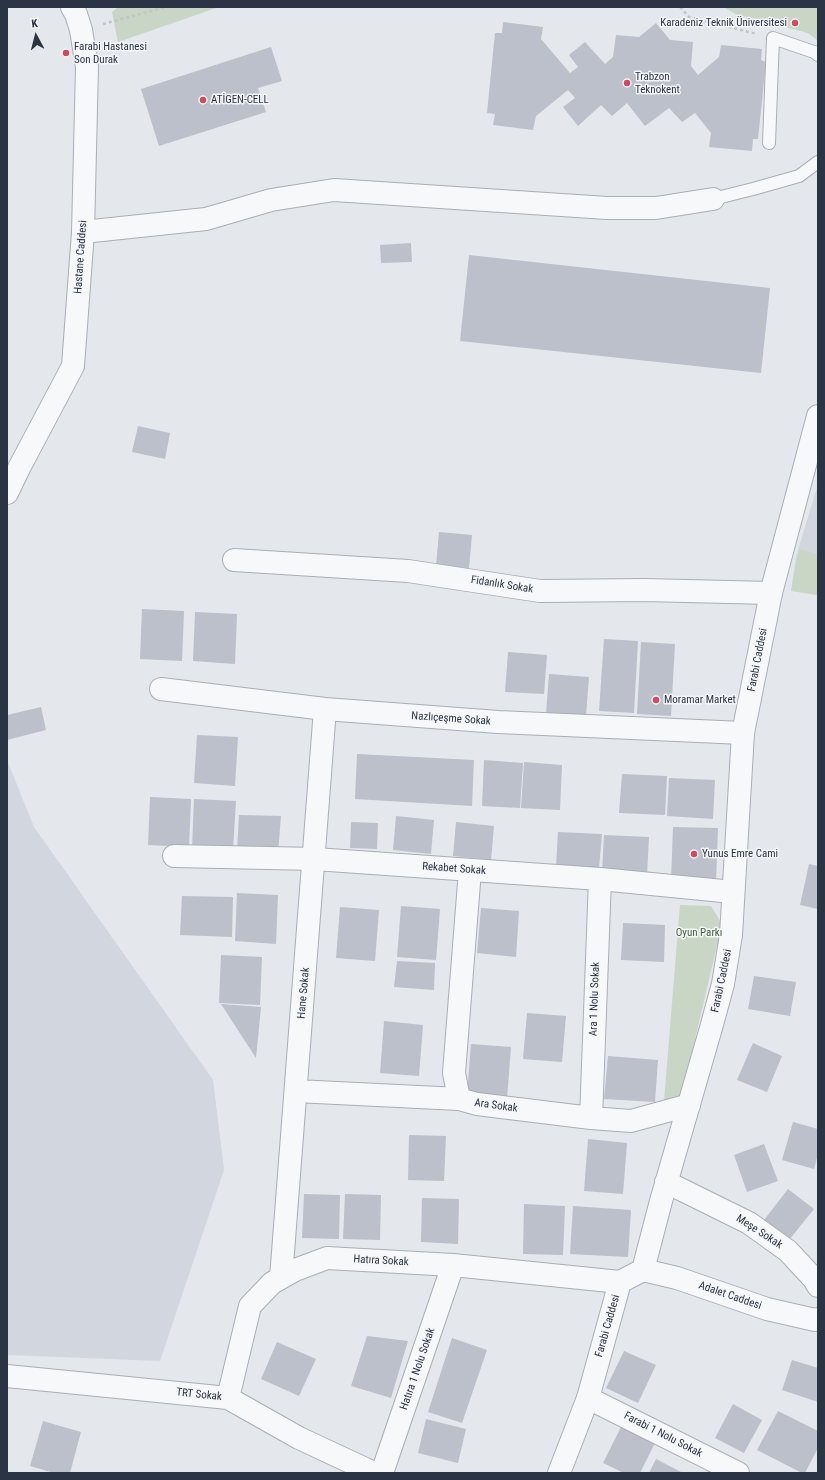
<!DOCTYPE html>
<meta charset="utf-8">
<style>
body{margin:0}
#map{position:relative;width:825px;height:1480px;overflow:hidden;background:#e4e7ec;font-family:"Roboto Condensed",sans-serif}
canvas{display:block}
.frame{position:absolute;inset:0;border:8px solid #2b3445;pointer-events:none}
.north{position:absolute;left:16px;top:16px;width:40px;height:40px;-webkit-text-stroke:3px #f4f6f9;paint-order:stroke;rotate:353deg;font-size:11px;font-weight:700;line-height:16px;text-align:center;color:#2b3445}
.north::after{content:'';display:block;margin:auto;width:14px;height:18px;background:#2b3445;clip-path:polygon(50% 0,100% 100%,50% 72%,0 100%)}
</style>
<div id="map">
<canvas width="825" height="1480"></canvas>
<div class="frame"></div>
<div class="north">K</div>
</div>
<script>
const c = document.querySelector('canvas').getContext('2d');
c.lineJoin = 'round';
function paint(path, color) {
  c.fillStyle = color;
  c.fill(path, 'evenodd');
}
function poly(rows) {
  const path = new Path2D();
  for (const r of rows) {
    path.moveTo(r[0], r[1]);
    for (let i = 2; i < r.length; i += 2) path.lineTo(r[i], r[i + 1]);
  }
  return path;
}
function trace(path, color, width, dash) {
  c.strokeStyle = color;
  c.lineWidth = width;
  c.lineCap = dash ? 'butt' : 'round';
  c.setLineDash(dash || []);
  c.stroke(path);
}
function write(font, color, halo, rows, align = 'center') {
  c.font = font + ' "Roboto Condensed",sans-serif';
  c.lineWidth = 3;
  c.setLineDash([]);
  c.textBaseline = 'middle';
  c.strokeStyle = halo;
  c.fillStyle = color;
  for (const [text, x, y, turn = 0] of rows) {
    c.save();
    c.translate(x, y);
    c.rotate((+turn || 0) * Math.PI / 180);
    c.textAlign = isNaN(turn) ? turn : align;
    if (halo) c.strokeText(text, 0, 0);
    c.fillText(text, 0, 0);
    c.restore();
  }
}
const built = poly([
 [818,484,818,595,791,591,796,557],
 [7,760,34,827,213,1080,224,1170,160,1361,7,1355]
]);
const green = poly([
 [118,7,219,7,118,42,112,12],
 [724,7,818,7,818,41,808,33,735,14],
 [799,549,818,554,818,595,791,591],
 [680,905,711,906,722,924,681,1099,664,1101]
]);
const building = poly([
 [503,22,543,27,541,39,570,73,578,67,569,55,585,42,605,64,613,57,616,35,639,37,656,23,670,40,693,42,691,66,698,75,719,57,721,45,762,49,761,60,766,62,758,139,753,139,752,151,709,147,711,133,695,113,682,122,669,108,645,126,627,103,612,116,601,105,578,126,563,107,575,98,568,90,536,116,533,130,493,125,495,114,487,113,495,33,502,33],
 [271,47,282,81,258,88,266,112,159,146,141,89],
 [411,243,412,262,381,263,380,245],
 [469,255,770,288,761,373,460,341],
 [138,426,170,433,165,459,132,452],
 [439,532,472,535,469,568,436,566],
 [142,609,184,611,182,661,140,659],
 [195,612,237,614,235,664,193,661],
 [604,639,638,641,634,713,599,711],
 [641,642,675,644,671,716,637,714],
 [508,652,547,655,544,694,505,692],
 [549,674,589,677,586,716,546,714],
 [41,707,46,730,7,740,7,715],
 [197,735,238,737,235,786,194,783],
 [357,754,474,760,472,806,355,799],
 [484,760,523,763,520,808,482,806],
 [524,762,562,765,560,810,521,808],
 [622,774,667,776,665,815,619,813],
 [669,778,715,780,713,819,667,816],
 [150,797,191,799,189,847,148,845],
 [194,799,236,801,233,850,192,848],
 [239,815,281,816,278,853,237,851],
 [396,816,434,820,431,854,393,850],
 [351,822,378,823,377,849,350,848],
 [456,822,494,826,491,860,453,856],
 [673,827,718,828,716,882,671,880],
 [558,832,602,834,599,868,556,866],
 [604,835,649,837,647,876,602,873],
 [809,864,818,866,818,909,800,905],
 [237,893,278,895,276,944,235,941],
 [182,896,233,897,232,937,180,935],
 [401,906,440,909,436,960,397,957],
 [340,907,379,910,375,961,336,958],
 [481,908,519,911,516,957,477,953],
 [623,923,665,925,664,962,621,960],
 [221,955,262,957,260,1005,219,1003],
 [397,961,435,963,434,990,394,987],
 [754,976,796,982,790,1016,748,1009],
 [221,1004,261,1007,256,1058],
 [527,1013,566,1016,562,1062,523,1059],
 [384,1021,423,1025,419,1076,380,1073],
 [753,1043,782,1056,767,1092,737,1080],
 [471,1044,511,1047,507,1099,467,1095],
 [608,1056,658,1060,655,1102,604,1099],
 [793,1122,818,1129,818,1154,814,1169,782,1160],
 [409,1135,446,1136,444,1181,408,1180],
 [588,1139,627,1143,623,1194,584,1191],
 [764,1144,778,1181,747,1192,734,1155],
 [788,1189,814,1209,789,1240,764,1220],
 [304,1194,340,1195,339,1239,302,1238],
 [345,1194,381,1195,380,1240,343,1239],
 [422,1198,459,1199,458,1244,421,1242],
 [524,1204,565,1206,563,1255,523,1254],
 [573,1206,631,1210,628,1257,570,1254],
 [367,1336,408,1341,391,1398,351,1386],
 [452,1338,487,1350,462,1423,428,1412],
 [277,1342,316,1359,299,1396,261,1379],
 [624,1351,656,1365,638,1403,606,1388],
 [792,1360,818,1368,818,1402,782,1390],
 [733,1404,762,1420,744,1453,715,1438],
 [778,1411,818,1431,818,1448,805,1473,802,1473,757,1450],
 [426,1419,466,1429,458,1463,418,1453],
 [43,1421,81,1432,70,1473,54,1473,30,1466],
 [624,1421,658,1437,640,1473,624,1473,603,1463],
 [656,1459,683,1473,649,1473]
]);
const path = poly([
 [680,7,689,17,757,34],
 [103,24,166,7]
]);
const service = poly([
 [769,143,773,38,814,52,818,55],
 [713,199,753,189,799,176,818,162]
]);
const minor = poly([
 [83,232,206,219,271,200,334,190,607,208,656,208,713,199],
 [7,493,19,468,73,366,83,232,87,67,81,30,76,14,72,7],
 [234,560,408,571,540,591,644,590,771,593],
 [161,689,325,709,498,722,743,733],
 [174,856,315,859,600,879,733,892],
 [470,870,454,1073,459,1099,477,1104,591,1118,631,1121,689,1105],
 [296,1091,459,1099],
 [591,1118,600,879],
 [666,1182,749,1223,788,1251,814,1279,818,1286],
 [643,1270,677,1278,767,1309,815,1320,818,1319],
 [281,1278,325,709],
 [7,1376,228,1398,299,1438,374,1473],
 [228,1398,250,1306,272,1283,295,1270,327,1258,453,1265,620,1282],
 [588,1398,738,1473],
 [382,1473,453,1265]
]);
const tertiary = poly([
 [559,1473,588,1398,620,1282,643,1270,661,1201,711,1028,723,984,731,935,743,733,771,593,818,416]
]);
const markers = [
 [795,23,4,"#d1495b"],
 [66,53,4,"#d1495b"],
 [627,83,4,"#d1495b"],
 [203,100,4,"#d1495b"],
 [656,700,4,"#d1495b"],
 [694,854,4,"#d1495b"]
];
const poiNames = [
 ["Karadeniz Teknik Üniversitesi",787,23,"right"],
 ["Farabi Hastanesi",74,47],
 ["Son Durak",74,60],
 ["Trabzon",635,77],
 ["Teknokent",635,90],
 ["ATİGEN-CELL",211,100],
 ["Moramar Market",664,700],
 ["Yunus Emre Cami",702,854]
];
const streetNames = [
 ["Hastane Caddesi",81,257,-86],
 ["Fidanlık Sokak",502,585,9],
 ["Farabi Caddesi",758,660,-79],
 ["Nazlıçeşme Sokak",451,719,4],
 ["Rekabet Sokak",454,869,4],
 ["Farabi Caddesi",722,981,-78],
 ["Hane Sokak",304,993,-85],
 ["Ara 1 Nolu Sokak",595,999,-88],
 ["Ara Sokak",496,1106,8],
 ["Meşe Sokak",759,1232,33],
 ["Hatıra Sokak",381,1261,3],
 ["Adalet Caddesi",730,1296,19],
 ["Farabi Caddesi",608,1326,-74],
 ["Hatıra 1 Nolu Sokak",418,1369,-71],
 ["TRT Sokak",199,1395,6],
 ["Farabi 1 Nolu Sokak",663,1435,27]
];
const parkNames = [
 ["Oyun Parkı",699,933]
];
paint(built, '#d2d6de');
paint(green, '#c9d6c5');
paint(building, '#bbc0ca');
trace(service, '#a9aeb7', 14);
trace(minor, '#a9aeb7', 24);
trace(tertiary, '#a9aeb7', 24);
trace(path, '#c2c5cb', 2.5, [3, 3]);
trace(service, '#f7f8fa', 12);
trace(minor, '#f7f8fa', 22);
trace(tertiary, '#f7f8fa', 22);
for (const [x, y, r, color] of markers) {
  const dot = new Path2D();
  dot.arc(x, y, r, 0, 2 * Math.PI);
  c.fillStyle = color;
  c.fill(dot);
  trace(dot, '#f4f6f9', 1.5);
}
write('11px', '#2b3445', '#f4f6f9', poiNames, 'left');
write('11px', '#2b3445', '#f4f6f9', streetNames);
write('11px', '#3f6138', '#f4f6f9', parkNames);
</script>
